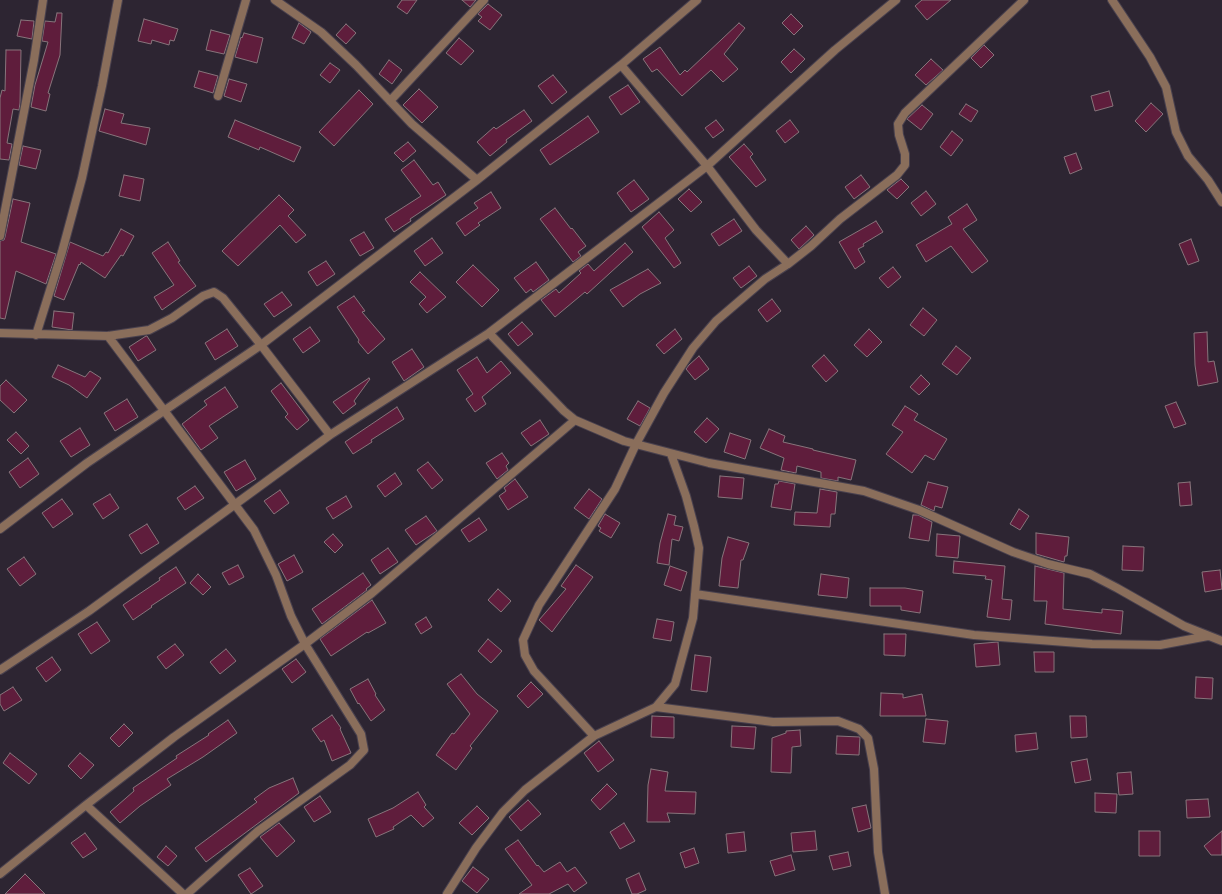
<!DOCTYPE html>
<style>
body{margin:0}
canvas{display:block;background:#2d2532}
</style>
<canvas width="1222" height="894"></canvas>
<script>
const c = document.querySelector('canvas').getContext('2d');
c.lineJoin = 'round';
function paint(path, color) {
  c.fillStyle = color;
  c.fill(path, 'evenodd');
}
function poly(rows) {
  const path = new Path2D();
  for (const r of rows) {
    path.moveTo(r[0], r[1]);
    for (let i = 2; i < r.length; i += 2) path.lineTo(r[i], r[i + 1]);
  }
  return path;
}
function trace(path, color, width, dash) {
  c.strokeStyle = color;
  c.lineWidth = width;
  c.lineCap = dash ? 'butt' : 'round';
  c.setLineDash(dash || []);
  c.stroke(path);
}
const building = poly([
 [402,0,417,0,407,14,397,7,402,0],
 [462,0,476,0,470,7,462,0],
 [922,0,951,0,927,20,915,6,922,0],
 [488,4,502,15,490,30,478,21,482,17,478,14,488,4],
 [57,13,62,13,60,55,48,93,50,94,46,111,31,107,35,85,48,42,42,41,45,21,55,22,57,13],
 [791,14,803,26,794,35,782,23,791,14],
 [144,19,178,29,174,41,170,40,169,45,152,40,151,44,138,41,144,19],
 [21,20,34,21,32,39,17,36,21,20],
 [299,23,311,32,304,44,292,38,299,23],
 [739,23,745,28,724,54,738,69,723,82,711,70,682,96,657,69,652,72,643,59,660,47,680,75,685,70,687,72,739,23],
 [346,24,356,33,346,44,336,35,346,24],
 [211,30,230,35,224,54,206,50,211,30],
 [244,33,263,38,257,63,235,57,241,37,242,38,244,33],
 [459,38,474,51,461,65,446,53,459,38],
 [984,45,994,55,981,68,971,58,984,45],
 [794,49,805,59,791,73,781,62,794,49],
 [6,50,21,50,20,103,19,110,13,109,7,143,12,144,9,160,0,159,0,98,2,90,5,91,6,50],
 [931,59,943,70,926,85,915,75,931,59],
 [389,60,402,70,392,84,379,74,389,60],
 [330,63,340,70,330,83,320,75,330,63],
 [199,71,218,76,213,93,194,87,199,71],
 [553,75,567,92,552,104,538,86,553,75],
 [229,79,247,84,241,102,224,96,229,79],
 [628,85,640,102,621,115,609,97,628,85],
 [419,89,438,107,422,123,403,105,419,89],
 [359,90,373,104,334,146,319,132,359,90],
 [1109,91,1113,106,1095,111,1091,96,1109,91],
 [1151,103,1163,114,1146,132,1135,121,1151,103],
 [966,104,978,111,971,122,959,114,966,104],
 [922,105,933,114,921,130,907,119,922,105],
 [105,109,124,114,121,123,150,128,146,145,99,131,105,109],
 [524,110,532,121,506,140,507,142,490,156,477,142,494,127,496,129,524,110],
 [588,116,599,132,550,165,540,150,588,116],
 [235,120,301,147,294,162,260,147,259,150,228,137,235,120],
 [716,120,724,130,713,138,705,128,716,120],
 [790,120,799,132,785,143,776,131,790,120],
 [952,131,963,140,951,156,940,147,952,131],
 [408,142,416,151,403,162,394,153,408,142],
 [744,144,753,154,750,157,766,180,756,187,729,157,744,144],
 [23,146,41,150,36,169,19,165,23,146],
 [1076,153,1082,169,1070,174,1064,157,1076,153],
 [414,160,433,185,438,182,446,195,410,219,411,221,394,232,385,219,421,196,401,170,414,160],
 [124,175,144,179,140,201,119,196,124,175],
 [861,175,870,187,854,199,845,187,861,175],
 [901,179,909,187,897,199,887,190,901,179],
 [634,180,649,199,631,212,617,193,634,180],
 [689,189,702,202,691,212,678,199,689,189],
 [926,191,936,204,921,216,911,203,926,191],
 [491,192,501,208,478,223,480,225,465,236,456,223,478,208,474,203,491,192],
 [279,195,294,210,288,216,306,235,296,243,280,225,238,266,222,251,279,195],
 [13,199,30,203,21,242,56,254,46,284,16,271,5,319,0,318,0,241,4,240,5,237,13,199],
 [967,204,977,220,963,229,988,261,972,273,951,246,926,262,916,245,952,224,948,217,967,204],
 [555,208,571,229,572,228,586,246,578,252,581,256,573,262,540,219,555,208],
 [659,212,674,230,665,238,681,263,674,268,642,227,659,212],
 [734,219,742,231,719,246,711,234,734,219],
 [876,221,883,232,863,244,864,246,858,249,865,262,855,269,839,242,876,221],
 [806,226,814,235,799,249,791,240,806,226],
 [121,229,134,236,123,256,121,255,105,278,81,262,80,265,79,264,64,300,54,296,70,242,103,256,106,252,108,253,121,229],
 [364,232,374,248,360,256,350,240,364,232],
 [432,238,443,253,425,266,414,251,432,238],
 [1191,239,1199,261,1188,265,1179,244,1191,239],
 [168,242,180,261,178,262,196,286,162,310,154,297,174,285,152,253,168,242],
 [625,243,633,252,587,294,585,292,555,317,541,300,556,289,559,293,581,273,579,271,588,264,594,271,625,243],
 [326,261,335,274,317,286,308,272,326,261],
 [536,262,549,280,533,292,531,289,526,293,514,278,536,262],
 [473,265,499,290,482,307,456,282,473,265],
 [749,266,757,276,741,288,733,278,749,266],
 [893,267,901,277,888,288,879,278,893,267],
 [648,269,661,283,640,294,623,307,610,290,648,269],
 [420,272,446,297,427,313,419,304,426,297,410,282,420,272],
 [282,292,292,305,274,317,264,304,282,292],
 [354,296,365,311,362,312,385,339,368,354,358,342,359,340,337,307,354,296],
 [772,299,781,311,767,322,758,310,772,299],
 [923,308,937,320,924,336,910,325,923,308],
 [54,311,74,313,72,330,52,327,54,311],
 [522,322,533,334,518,346,508,334,522,322],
 [310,327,320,341,303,353,293,339,310,327],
 [227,329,238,346,215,360,205,343,227,329],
 [675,329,682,339,664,354,656,345,675,329],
 [869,329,882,342,867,357,854,345,869,329],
 [1207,332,1208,362,1214,361,1218,382,1198,386,1195,365,1194,333,1207,332],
 [146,336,147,336,156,350,138,361,129,347,146,336],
 [956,346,971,358,957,375,942,364,956,346],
 [412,349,424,367,404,381,392,362,412,349],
 [824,355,838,371,826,382,812,366,824,355],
 [699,356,709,369,695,380,686,369,689,365,699,356],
 [477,357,487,373,501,361,511,373,482,397,486,404,475,412,466,399,473,394,457,370,477,357],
 [58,365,85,377,90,371,101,378,87,398,69,385,52,377,58,365],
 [921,375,930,384,919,395,910,387,921,375],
 [369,378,370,379,354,401,356,404,343,414,333,402,369,378],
 [6,380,27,400,14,413,0,400,0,386,6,380],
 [281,383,309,420,297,430,285,417,288,414,271,391,281,383],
 [225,387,238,407,209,426,218,438,201,450,182,424,207,405,204,401,225,387],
 [127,399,138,417,115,431,104,413,127,399],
 [638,401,650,408,640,426,627,419,638,401],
 [1176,402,1186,424,1174,428,1165,406,1176,402],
 [905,406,918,414,914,420,947,439,934,460,925,455,912,473,886,454,903,432,892,425,905,406],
 [397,407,404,419,371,440,372,442,353,454,345,442,397,407],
 [707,418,719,429,706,443,694,432,707,418],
 [540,420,549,434,531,446,521,433,540,420],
 [80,428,90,445,71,457,60,441,80,428],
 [769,429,785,436,783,442,813,449,813,450,856,460,851,480,838,477,838,481,821,478,821,472,797,466,796,473,781,470,784,458,760,448,769,429],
 [16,432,29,446,21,454,7,440,16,432],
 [730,433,751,440,745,459,724,452,730,433],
 [502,453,509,463,506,466,508,470,497,479,486,463,502,453],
 [28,458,39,474,20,488,9,472,28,458],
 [245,460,256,479,236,491,224,472,245,460],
 [428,462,443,480,432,489,417,470,428,462],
 [395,473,402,484,385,497,377,486,395,473],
 [720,476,744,478,742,499,718,497,720,476],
 [515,479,528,497,508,510,499,496,506,491,504,488,515,479],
 [779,481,795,484,791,510,771,507,775,484,778,484,779,481],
 [928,482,948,487,942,508,935,506,934,511,921,505,928,482],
 [1190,482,1192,505,1180,506,1178,483,1190,482],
 [195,486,204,498,185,510,177,498,195,486],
 [589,489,602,499,589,519,574,508,589,489],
 [820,489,837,492,835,514,831,514,830,527,794,525,795,512,817,513,820,489],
 [280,490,289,503,274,514,264,501,280,490],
 [110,494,119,508,103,519,93,504,110,494],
 [346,496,352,507,333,519,326,508,346,496],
 [62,499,73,514,53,528,42,513,62,499],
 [1019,509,1029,516,1020,530,1010,524,1019,509],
 [605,514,620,523,611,538,599,531,601,528,598,526,605,514],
 [668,514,676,516,674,525,683,527,679,541,672,539,669,565,657,563,660,543,668,514],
 [913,515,918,515,932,522,929,541,909,538,913,515],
 [426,516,437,531,416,545,405,530,426,516],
 [479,518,487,530,469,542,461,530,479,518],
 [147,524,159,543,141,554,129,535,147,524],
 [1036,533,1069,537,1067,556,1065,556,1064,562,1036,554,1036,533],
 [333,534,343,545,335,553,324,542,333,534],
 [937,534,960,536,958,558,936,556,937,534],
 [728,537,749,543,743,560,741,560,738,588,719,586,722,558,728,537],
 [1123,546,1144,547,1143,571,1122,570,1123,546],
 [388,548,398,562,380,574,371,560,388,548],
 [294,555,303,572,287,581,278,564,294,555],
 [24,557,36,574,20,586,7,569,24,557],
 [954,561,1005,566,1002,599,1012,600,1010,620,987,617,992,580,985,579,986,576,953,573,954,561],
 [238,565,244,577,229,585,222,573,238,565],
 [576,565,593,577,552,632,539,620,566,589,561,586,576,565],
 [670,566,687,572,681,591,664,585,670,566],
 [1035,566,1064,573,1063,609,1102,613,1102,609,1123,611,1121,634,1045,624,1047,601,1034,601,1035,566],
 [176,567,186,583,151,606,152,607,133,620,123,605,160,580,159,578,176,567],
 [1220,570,1222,589,1205,592,1202,572,1220,570],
 [363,573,371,585,366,589,367,590,322,624,312,609,363,573],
 [198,574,211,587,203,595,190,583,198,574],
 [821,574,849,578,847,598,818,595,821,574],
 [870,588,905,588,923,591,920,613,901,610,901,606,870,606,870,588],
 [498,589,511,601,501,612,488,600,498,589],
 [372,600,386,623,368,633,367,632,331,656,320,639,372,600],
 [426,617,432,627,421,634,415,624,426,617],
 [657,619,674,622,671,641,653,638,657,619],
 [97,622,110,641,91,654,78,634,97,622],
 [884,634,906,634,905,656,884,655,884,634],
 [488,639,502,651,491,663,478,651,488,639],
 [998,642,1000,665,976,667,974,644,998,642],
 [175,644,184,655,166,669,157,657,175,644],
 [226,649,236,661,220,674,210,662,226,649],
 [1034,652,1054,652,1054,672,1035,672,1034,652],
 [695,655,711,657,707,692,691,690,695,655],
 [52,657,61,670,46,682,36,668,52,657],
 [296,659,306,672,292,683,282,669,296,659],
 [461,674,477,694,498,711,470,746,472,748,456,770,436,755,452,733,454,734,470,714,447,684,461,674],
 [1196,677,1213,678,1212,699,1195,698,1196,677],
 [368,679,376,694,375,695,385,710,371,721,359,703,358,704,350,689,368,679],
 [531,682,543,694,528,708,517,696,531,682],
 [13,687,22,700,4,711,0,704,0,695,13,687],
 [881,693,903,694,903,698,922,694,926,716,880,716,881,693],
 [332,715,341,728,340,729,351,753,332,761,324,740,321,742,312,729,332,715],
 [652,716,674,717,674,738,651,737,652,716],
 [1070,716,1086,716,1087,737,1071,738,1070,716],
 [926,719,948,721,945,744,923,742,926,719],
 [228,720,237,733,203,757,167,779,171,785,140,806,120,823,110,812,134,791,133,788,177,758,176,756,209,735,208,734,228,720],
 [124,724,133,733,119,747,110,738,124,724],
 [732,726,756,727,754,749,731,747,732,726],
 [800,730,801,746,792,747,791,773,771,772,772,738,786,733,786,731,800,730],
 [1036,733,1038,749,1016,752,1015,735,1036,733],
 [837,736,860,737,859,755,836,754,837,736],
 [599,741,614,760,598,772,584,753,599,741],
 [10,753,37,774,29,784,3,763,10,753],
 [80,753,94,765,81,779,68,766,80,753],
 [1087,759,1091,780,1075,783,1071,762,1087,759],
 [651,769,668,772,665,791,696,792,695,814,667,813,670,822,647,822,648,785,651,769],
 [1131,772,1133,794,1119,795,1117,773,1131,772],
 [293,778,299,793,206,862,195,848,257,802,254,799,269,788,293,778],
 [607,784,617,794,600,810,591,800,607,784],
 [418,792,426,805,424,807,434,818,423,827,411,815,393,827,394,829,376,837,368,819,393,808,418,792],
 [1095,793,1117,794,1116,813,1095,812,1095,793],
 [320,796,331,812,314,822,304,807,320,796],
 [1208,799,1210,817,1187,818,1186,800,1208,799],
 [528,800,541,814,521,831,509,817,528,800],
 [866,805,871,828,858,832,852,808,866,805],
 [477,806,489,818,472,835,459,823,477,806],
 [279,823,295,841,277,857,260,837,279,823],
 [624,823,635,841,620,849,610,832,624,823],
 [815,831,817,850,793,852,791,833,815,831],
 [1139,831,1160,831,1160,856,1139,856,1139,831],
 [1222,831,1222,855,1211,855,1204,846,1222,831],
 [744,832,746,851,728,853,726,834,744,832],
 [85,833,97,849,83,858,71,843,85,833],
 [518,840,537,866,538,865,544,872,560,862,567,872,575,867,587,883,574,892,568,884,549,894,519,894,532,885,505,849,518,840],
 [166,846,177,856,168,866,157,857,166,846],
 [694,848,699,863,685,868,680,853,694,848],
 [848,852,851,866,833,870,829,856,848,852],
 [791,855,795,870,775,876,770,861,791,855],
 [473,867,489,879,477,893,462,881,473,867],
 [250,868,263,886,251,894,238,875,250,868],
 [639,873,646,890,637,894,632,894,626,879,639,873],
 [25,874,45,894,5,894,25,874]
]);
const minor = poly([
 [275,0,321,32,356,65,412,124,477,180],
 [1112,0,1150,57,1166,87,1176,132,1188,156,1208,180,1222,202],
 [621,65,707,166,756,230,788,264],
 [218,96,246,0],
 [390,101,484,0],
 [0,236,34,60,43,0],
 [0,333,108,336,149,330,172,318,203,296,214,292,223,298,261,345,330,435,489,333,564,411,575,420,624,441,709,463,864,491,919,510,1013,552,1048,564,1090,574,1117,588,1184,626,1222,641],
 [489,333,707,166,835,50,896,0],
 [36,335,62,252,82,178,102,86,118,0],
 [108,336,254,530,276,575,291,616,305,644,361,734,364,750,350,765,258,831,187,894],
 [0,529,87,463,261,345,477,180,621,65,697,0],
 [695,594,974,635,1092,644,1160,645,1208,636],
 [0,670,89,611,330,435],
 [656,707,773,722,838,721,859,729,868,738,874,769,878,852,885,894],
 [594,736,534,671,525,655,523,640,539,605,615,489,636,444,664,393,693,348,716,321,765,279,788,264,811,246,840,219,897,175,905,165,905,154,899,135,898,124,905,113,1024,0],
 [86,805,183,894],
 [0,874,86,805,174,737,305,644,372,593,575,420],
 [447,894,476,848,503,812,525,790,594,736,656,707,675,684,693,618,699,548,694,526,686,496,671,454]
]);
paint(building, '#5f1d3c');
trace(building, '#87747b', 1);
trace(minor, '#49414e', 10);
trace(minor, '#8a6e5b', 8);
</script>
